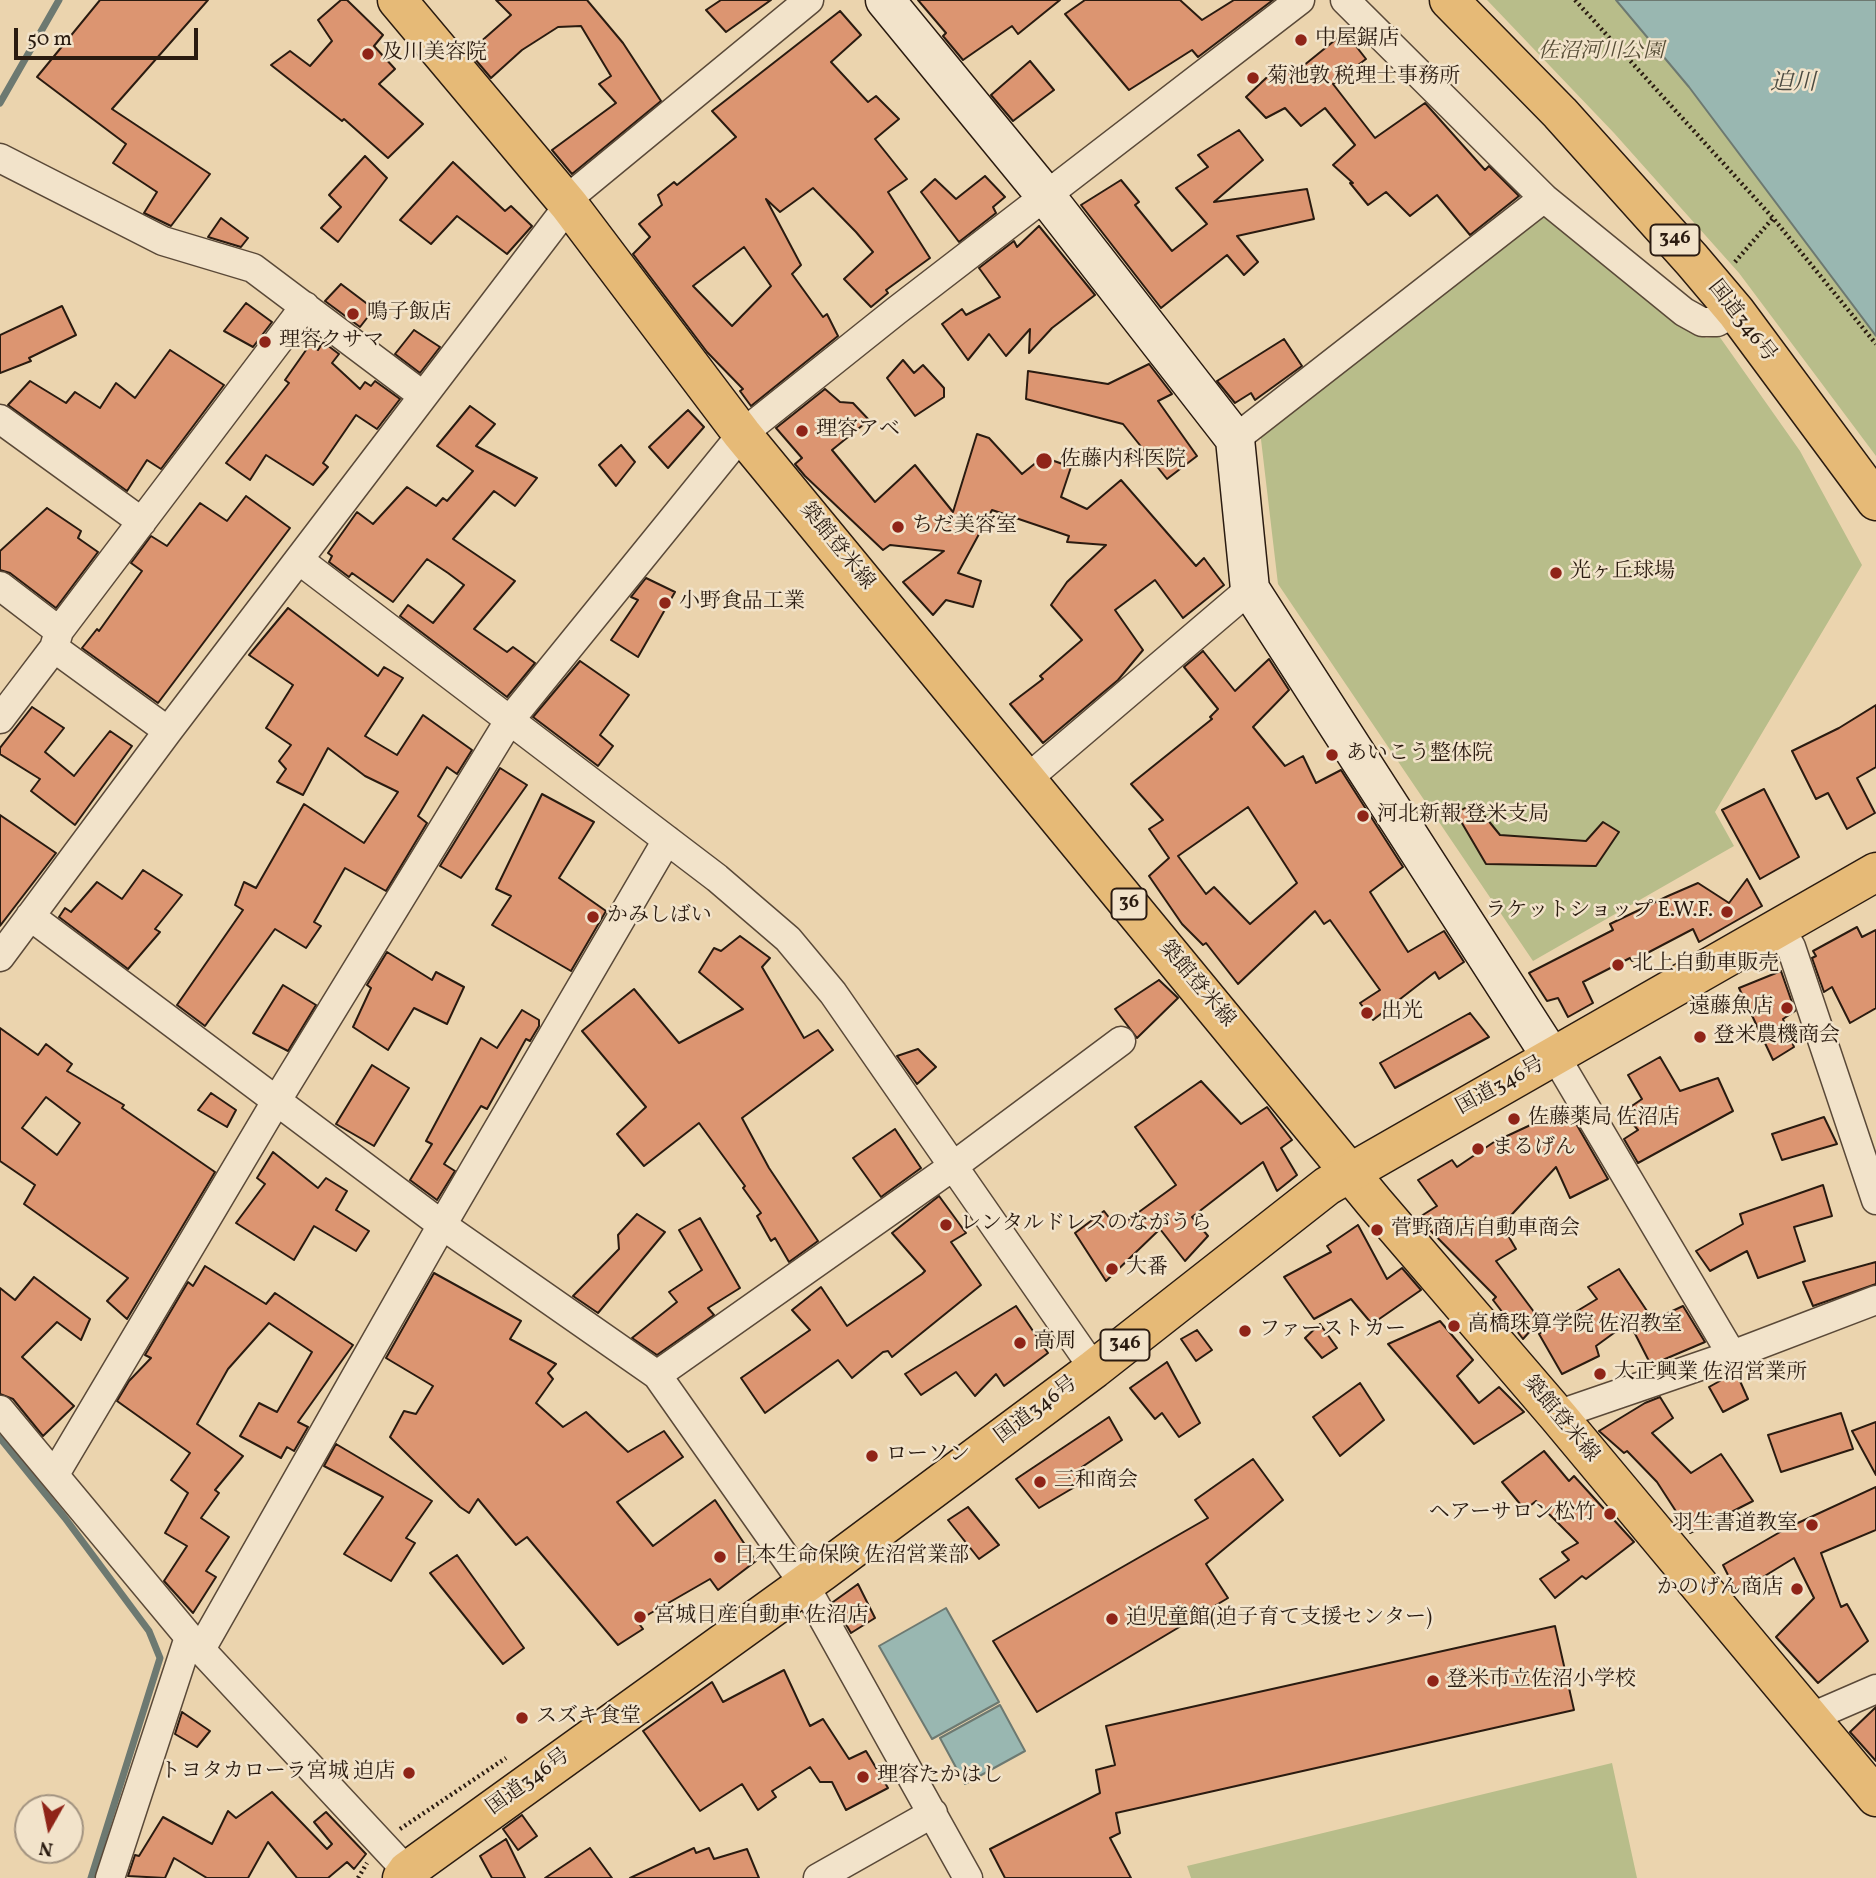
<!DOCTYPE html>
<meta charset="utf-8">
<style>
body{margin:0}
#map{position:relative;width:1876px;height:1878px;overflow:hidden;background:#ebd4ae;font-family:Vollkorn,serif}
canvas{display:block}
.north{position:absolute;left:14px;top:1794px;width:70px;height:70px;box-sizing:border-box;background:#f2e3ca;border:2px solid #a29380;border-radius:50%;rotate:189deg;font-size:19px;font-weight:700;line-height:28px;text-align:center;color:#2a1b10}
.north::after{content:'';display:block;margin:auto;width:24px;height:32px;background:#8f2418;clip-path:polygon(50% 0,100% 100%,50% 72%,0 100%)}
.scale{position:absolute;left:14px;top:28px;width:184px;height:32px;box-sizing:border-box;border:4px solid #2a1b10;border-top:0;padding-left:9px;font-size:21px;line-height:24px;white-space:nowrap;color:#2a1b10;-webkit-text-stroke:5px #f2e3ca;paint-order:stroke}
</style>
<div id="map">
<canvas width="1876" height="1878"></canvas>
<div class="north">N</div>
<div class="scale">50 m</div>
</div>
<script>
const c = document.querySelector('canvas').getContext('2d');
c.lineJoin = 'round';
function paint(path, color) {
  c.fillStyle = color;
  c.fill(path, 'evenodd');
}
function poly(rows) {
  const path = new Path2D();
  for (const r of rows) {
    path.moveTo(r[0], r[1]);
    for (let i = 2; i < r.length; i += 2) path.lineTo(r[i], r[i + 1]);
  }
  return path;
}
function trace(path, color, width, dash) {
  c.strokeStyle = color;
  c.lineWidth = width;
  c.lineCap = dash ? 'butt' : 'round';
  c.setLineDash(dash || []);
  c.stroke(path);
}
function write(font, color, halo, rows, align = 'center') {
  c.font = font + ' Vollkorn,"Noto Serif JP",serif';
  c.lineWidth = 5;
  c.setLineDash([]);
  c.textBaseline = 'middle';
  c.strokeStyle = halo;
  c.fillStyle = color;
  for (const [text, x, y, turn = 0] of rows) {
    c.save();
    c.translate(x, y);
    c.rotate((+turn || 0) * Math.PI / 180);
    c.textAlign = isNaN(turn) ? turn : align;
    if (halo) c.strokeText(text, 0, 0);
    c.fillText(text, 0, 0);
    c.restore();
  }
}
const green = poly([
 [1487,0,1616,0,1689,87,1876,336,1876,456,1739,273,1614,133],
 [1575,211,1706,338,1719,336,1800,451,1862,565,1715,812,1734,846,1533,961,1278,584,1260,431,1546,216],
 [1612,1763,1637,1878,1191,1878,1187,1866]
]);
const water = poly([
 [1616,0,1876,0,1876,336,1689,87,1616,0],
 [946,1608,999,1702,932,1739,879,1646,946,1608],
 [1000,1705,1025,1751,965,1784,940,1738,1000,1705]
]);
const stream = poly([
 [0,103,59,0],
 [0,1438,65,1518,149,1631,160,1658,91,1878]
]);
const building = poly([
 [100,0,208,0,112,109,210,174,171,226,144,213,157,192,113,163,126,144,37,77,100,0],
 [341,0,347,0,383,35,374,46,395,69,379,84,423,124,388,158,344,119,342,121,271,65,290,51,310,66,332,41,318,20,341,0],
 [496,0,587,0,623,43,661,101,572,174,552,150,616,103,599,84,611,76,581,26,558,27,522,50,491,78,469,52,511,15,496,0],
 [721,0,771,0,726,32,706,10,721,0],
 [918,0,1060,0,1018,34,1012,26,963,60,943,36,946,33,918,0],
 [1085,0,1180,0,1202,20,1234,0,1273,0,1198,57,1192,50,1129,90,1065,14,1085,0],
 [840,11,861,35,831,62,868,102,876,96,899,119,875,139,907,179,888,192,930,258,886,290,888,293,871,307,844,279,873,252,856,232,813,188,780,212,766,199,801,265,792,274,823,317,827,314,838,336,751,406,740,391,743,389,707,352,633,254,650,237,639,224,662,205,658,195,674,182,677,185,736,137,712,111,840,11],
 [744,247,771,286,732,326,693,286,744,247],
 [1345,32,1366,59,1333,84,1375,138,1425,103,1485,170,1489,166,1519,196,1470,235,1437,195,1410,216,1386,192,1368,205,1350,183,1353,183,1333,165,1355,145,1325,108,1301,126,1285,108,1266,118,1246,97,1281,64,1292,75,1345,32],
 [1030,61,1054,90,1013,121,991,95,1030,61],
 [1239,130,1263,160,1214,202,1307,189,1314,219,1237,236,1258,262,1244,275,1227,255,1161,308,1081,205,1121,180,1139,202,1135,205,1172,251,1207,224,1176,188,1208,167,1198,155,1239,130],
 [365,156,387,178,338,242,321,228,341,207,329,195,365,156],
 [453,162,505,211,511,206,532,226,507,254,457,216,431,244,400,220,453,162],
 [985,176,1005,197,993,207,996,213,959,242,921,192,935,179,956,199,985,176],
 [221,218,248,238,241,247,208,237,221,218],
 [1039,226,1095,295,1052,328,1029,353,1030,329,1006,356,989,334,968,360,942,324,962,309,966,315,1000,297,979,268,1014,241,1017,247,1039,226],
 [341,284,374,309,360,327,325,301,341,284],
 [246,303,272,322,253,347,224,331,246,303],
 [62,306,76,335,29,358,31,361,0,373,0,335,62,306],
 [414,330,440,347,420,373,395,354,414,330],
 [1284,339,1302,366,1255,400,1251,393,1235,403,1217,381,1284,339],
 [323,342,339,354,332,363,360,389,365,382,371,386,375,381,400,399,377,429,356,415,323,463,328,467,313,485,266,455,250,480,226,463,289,383,285,380,311,343,318,350,323,342],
 [170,350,224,385,161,469,147,460,127,491,8,405,30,381,66,403,75,392,100,408,116,383,135,398,170,350],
 [903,360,914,373,923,365,944,388,944,397,915,416,887,378,903,360],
 [1149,364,1172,394,1158,401,1197,456,1167,479,1123,424,1026,399,1028,371,1108,384,1149,364],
 [825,389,840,402,853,403,869,420,832,450,875,502,915,465,953,512,977,434,989,438,1022,474,1043,457,1071,467,1061,497,1087,509,1121,480,1196,566,1204,558,1224,585,1183,618,1155,580,1115,610,1143,650,1118,680,1043,743,1010,704,1043,679,1040,676,1082,640,1051,605,1067,582,1106,545,1067,542,1069,536,992,510,958,573,981,581,973,607,946,600,933,615,903,582,944,551,890,545,883,550,805,476,795,464,802,458,776,428,825,389],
 [470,406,495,424,476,446,537,478,515,506,494,491,453,539,515,581,474,629,507,652,513,647,535,663,507,697,400,616,408,605,433,623,464,585,448,573,427,559,393,602,352,573,349,577,329,562,332,556,328,553,357,512,373,524,407,487,436,506,443,498,447,501,473,471,437,446,470,406],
 [688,410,704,427,668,468,649,447,688,410],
 [621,445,635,462,616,486,599,465,621,445],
 [246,496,290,528,158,703,82,648,97,629,99,631,142,571,131,563,151,536,167,546,200,503,227,521,246,496],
 [47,508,81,531,78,538,98,552,56,608,10,573,0,570,0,551,47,508],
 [646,578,675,592,638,657,611,640,638,600,631,597,646,578],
 [288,608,378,676,384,667,403,678,365,736,397,755,423,715,472,750,457,774,447,767,418,816,427,823,386,891,345,868,314,922,321,926,306,948,275,929,205,1026,177,1005,243,910,235,905,244,882,256,888,304,804,364,843,398,792,365,776,328,748,303,795,277,782,286,769,279,761,291,745,266,728,293,685,249,655,288,608],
 [1203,651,1235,691,1269,659,1289,690,1253,727,1285,766,1303,756,1316,783,1341,770,1403,867,1370,892,1408,952,1444,931,1464,962,1439,979,1435,972,1373,1020,1360,1003,1380,990,1330,920,1324,924,1315,911,1238,984,1206,943,1203,945,1182,924,1149,876,1169,858,1149,829,1163,820,1131,784,1212,719,1210,717,1218,709,1184,667,1203,651],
 [1248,807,1297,883,1250,924,1214,887,1206,894,1178,856,1248,807],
 [580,661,629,695,600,735,613,746,598,766,533,717,580,661],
 [1876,705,1876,767,1857,778,1875,813,1847,829,1828,793,1816,799,1792,751,1839,728,1876,705],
 [32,707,64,728,45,752,74,776,110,731,132,746,75,825,31,791,40,779,0,754,0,748,32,707],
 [500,768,527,785,461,878,440,866,500,768],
 [1764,789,1799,857,1760,879,1722,810,1764,789],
 [542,794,594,822,559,878,606,911,571,971,492,925,511,896,496,889,542,794],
 [1474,803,1500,835,1586,841,1603,822,1619,832,1596,866,1486,864,1456,813,1474,803],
 [0,815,56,853,0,926,0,815],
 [143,870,182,895,155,929,160,932,128,969,59,917,65,908,71,912,97,882,122,899,143,870],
 [1747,879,1762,906,1699,942,1693,929,1632,961,1630,958,1583,982,1593,1003,1568,1017,1558,998,1547,1001,1529,973,1613,930,1610,924,1668,896,1698,883,1729,903,1747,879],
 [1857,927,1862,937,1876,930,1876,1008,1850,1023,1832,987,1824,992,1812,958,1816,956,1813,951,1857,927],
 [740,936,770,958,762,967,804,1038,818,1030,833,1050,742,1118,769,1168,818,1241,789,1262,775,1238,771,1241,757,1216,761,1213,743,1188,745,1186,699,1123,644,1166,617,1134,646,1107,582,1031,634,989,679,1043,743,1009,699,972,714,948,721,951,740,936],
 [387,952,432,980,436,972,464,987,447,1024,414,1008,388,1050,353,1027,371,988,367,985,387,952],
 [1781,971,1795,1011,1783,1019,1794,1047,1773,1060,1739,988,1781,971],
 [1159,980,1178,998,1137,1038,1115,1009,1159,980],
 [283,985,316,1005,288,1051,253,1033,283,985],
 [522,1010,539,1020,539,1026,530,1041,526,1039,487,1109,481,1106,444,1164,455,1171,437,1200,410,1180,432,1144,426,1141,481,1038,497,1048,522,1010],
 [1470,1013,1489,1037,1395,1088,1380,1063,1470,1013],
 [0,1028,38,1055,46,1044,72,1064,67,1071,124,1105,122,1108,215,1172,127,1319,107,1301,128,1278,24,1204,35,1185,0,1161,0,1028],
 [46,1097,80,1123,57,1155,22,1128,46,1097],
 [918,1049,936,1067,917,1084,897,1056,918,1049],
 [1660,1057,1680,1091,1718,1078,1733,1111,1638,1163,1624,1139,1638,1130,1623,1112,1642,1099,1628,1075,1660,1057],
 [372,1065,409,1088,374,1146,336,1124,372,1065],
 [1201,1081,1241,1124,1267,1107,1292,1140,1281,1148,1297,1175,1277,1191,1263,1162,1192,1217,1208,1236,1185,1261,1160,1229,1106,1281,1075,1233,1104,1211,1117,1228,1176,1185,1135,1127,1201,1081],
 [211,1093,236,1110,227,1127,198,1110,211,1093],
 [1567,1108,1608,1179,1570,1198,1556,1167,1502,1225,1516,1249,1496,1261,1540,1320,1523,1339,1493,1300,1496,1297,1418,1218,1437,1206,1418,1180,1452,1160,1457,1167,1494,1142,1567,1108],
 [1824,1117,1837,1144,1782,1160,1772,1134,1824,1117],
 [895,1129,921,1168,881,1197,853,1158,895,1129],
 [273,1152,318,1188,326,1178,347,1191,336,1210,369,1231,356,1251,314,1226,294,1260,236,1223,265,1184,257,1178,273,1152],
 [1823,1185,1832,1216,1794,1227,1805,1261,1758,1278,1747,1251,1710,1271,1696,1251,1743,1224,1740,1214,1823,1185],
 [939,1196,966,1233,951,1242,981,1285,892,1357,888,1351,883,1352,852,1378,838,1360,765,1413,741,1378,810,1330,792,1310,821,1287,847,1326,922,1274,925,1271,892,1233,939,1196],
 [637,1214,665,1232,598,1313,573,1296,619,1249,618,1235,637,1214],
 [700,1218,740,1288,708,1308,714,1315,657,1355,632,1338,677,1302,669,1292,702,1270,679,1230,700,1218],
 [1358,1225,1387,1279,1402,1268,1421,1290,1372,1324,1351,1299,1314,1319,1284,1277,1331,1252,1327,1246,1358,1225],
 [1876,1262,1876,1284,1813,1306,1803,1282,1876,1262],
 [205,1266,266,1304,275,1293,353,1345,298,1422,308,1427,294,1451,287,1447,281,1458,240,1436,259,1403,277,1412,312,1352,269,1323,228,1369,197,1424,243,1456,215,1490,219,1493,201,1518,229,1537,206,1571,216,1577,193,1613,164,1581,187,1546,165,1533,188,1493,171,1480,190,1453,117,1401,129,1381,151,1358,145,1355,188,1282,193,1286,205,1266],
 [1619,1269,1653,1320,1683,1306,1705,1342,1651,1365,1629,1322,1596,1346,1599,1356,1562,1374,1539,1334,1597,1299,1588,1287,1619,1269],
 [434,1273,521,1321,510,1339,556,1364,548,1373,553,1379,536,1403,563,1427,586,1412,628,1452,664,1431,683,1457,617,1502,653,1546,715,1500,756,1561,718,1590,710,1579,637,1621,643,1629,618,1645,527,1537,516,1545,478,1499,469,1513,460,1507,390,1437,404,1411,416,1414,433,1386,386,1358,434,1273],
 [34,1277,90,1319,81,1340,57,1322,22,1357,74,1406,43,1436,13,1399,0,1394,0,1288,15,1300,34,1277],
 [1016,1306,1048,1353,1004,1386,996,1374,975,1396,956,1372,921,1395,905,1374,1016,1306],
 [1440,1321,1473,1360,1457,1376,1479,1403,1499,1387,1524,1412,1474,1444,1388,1344,1440,1321],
 [1320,1324,1337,1348,1322,1358,1305,1338,1320,1324],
 [1197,1330,1212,1350,1196,1361,1181,1339,1197,1330],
 [1167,1362,1200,1423,1179,1437,1162,1413,1155,1419,1130,1388,1167,1362],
 [1736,1372,1748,1399,1723,1412,1709,1387,1736,1372],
 [1360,1383,1384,1420,1340,1456,1313,1417,1360,1383],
 [1660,1397,1673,1418,1652,1433,1691,1473,1721,1454,1753,1501,1690,1533,1657,1482,1627,1451,1624,1453,1599,1431,1645,1403,1660,1397],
 [1841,1413,1853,1449,1781,1472,1768,1435,1841,1413],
 [1109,1417,1122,1440,1082,1467,1090,1478,1039,1508,1016,1479,1109,1417],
 [1876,1422,1876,1475,1852,1431,1876,1422],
 [336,1444,432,1501,406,1538,415,1543,391,1581,344,1554,383,1497,324,1466,336,1444],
 [1544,1451,1569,1481,1574,1476,1634,1542,1586,1579,1582,1576,1555,1598,1540,1579,1569,1560,1562,1552,1578,1543,1536,1501,1525,1510,1502,1482,1544,1451],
 [1253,1459,1283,1500,1206,1564,1228,1598,1037,1712,993,1641,1208,1518,1195,1500,1253,1459],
 [1876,1487,1876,1530,1821,1553,1841,1607,1847,1604,1868,1641,1818,1683,1776,1637,1814,1598,1794,1558,1737,1593,1723,1565,1787,1528,1876,1487],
 [968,1507,999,1545,979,1559,948,1520,968,1507],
 [457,1555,524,1648,503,1664,430,1573,457,1555],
 [858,1584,875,1618,851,1633,833,1602,858,1584],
 [1555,1626,1574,1710,1116,1813,1120,1833,1110,1838,1131,1878,1005,1878,990,1849,1100,1793,1096,1770,1115,1765,1106,1726,1555,1626],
 [784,1670,810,1726,823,1719,849,1759,866,1751,888,1788,846,1810,832,1782,820,1782,810,1767,772,1791,776,1797,758,1810,742,1784,700,1811,643,1731,712,1682,723,1702,784,1670],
 [1876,1707,1876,1761,1850,1732,1876,1707],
 [182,1712,210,1731,197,1747,175,1734,182,1712],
 [272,1792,327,1849,332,1844,314,1822,326,1812,366,1854,354,1869,347,1862,328,1878,297,1878,268,1842,248,1878,207,1878,174,1858,165,1878,128,1876,135,1855,139,1856,163,1817,212,1844,228,1811,236,1818,272,1792],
 [522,1815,537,1836,518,1850,503,1829,522,1815],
 [506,1839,525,1878,492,1878,480,1856,506,1839],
 [590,1848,612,1878,545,1878,590,1848],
 [694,1848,696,1853,709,1848,714,1859,747,1849,759,1878,630,1878,694,1848]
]);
const path = poly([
 [1575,0,1773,218,1876,344],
 [1735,262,1773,218],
 [400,1829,506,1758],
 [358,1878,367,1863]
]);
const street = poly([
 [1345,0,1544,198,1684,312,1702,322,1717,322,1736,312],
 [0,158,163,241,253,268,422,395],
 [565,201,809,0],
 [0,419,142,522],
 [1235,439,1544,198],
 [299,560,717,878,788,939,833,993,1094,1369],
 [0,586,59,631,54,648,168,731],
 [59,631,305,306],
 [0,719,54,648],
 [1027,779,1250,589],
 [30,916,442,1225,657,1375,804,1584,968,1878],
 [1780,928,1791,947,1876,1200],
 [0,957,168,731,569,205],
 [1552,1058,1564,1071,1732,1355],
 [657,1375,952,1167,1121,1041],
 [0,1410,189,1637,407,1871],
 [1557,1415,1732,1355,1876,1300],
 [55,1474,277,1100,509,721,742,434,896,311,1300,0],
 [201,1649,442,1225,667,840],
 [1812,1720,1823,1712,1876,1689],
 [110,1878,189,1637],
 [818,1878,933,1813]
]);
const secondary = poly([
 [885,0,1045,195,1235,439,1250,589,1552,1058]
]);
const primary = poly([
 [397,0,569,205,742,434,1374,1202,1557,1415,1876,1797]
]);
const highway = poly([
 [1449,0,1560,113,1692,260,1736,312,1876,501],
 [402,1878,407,1871,823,1571,1094,1369,1327,1186,1876,872]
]);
const markers = [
 [1301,40,7,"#8f2418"],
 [368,54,7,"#8f2418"],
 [1253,78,7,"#8f2418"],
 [353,314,7,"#8f2418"],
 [265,342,7,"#8f2418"],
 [802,431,7,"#8f2418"],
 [1044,461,9,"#8f2418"],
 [898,527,7,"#8f2418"],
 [1556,573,7,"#8f2418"],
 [665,603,7,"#8f2418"],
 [1332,755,7,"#8f2418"],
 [1363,816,7,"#8f2418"],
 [1727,912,7,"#8f2418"],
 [593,917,7,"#8f2418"],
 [1618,965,7,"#8f2418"],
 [1787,1008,7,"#8f2418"],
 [1367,1013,7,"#8f2418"],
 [1700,1037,7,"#8f2418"],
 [1514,1119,7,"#8f2418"],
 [1478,1149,7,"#8f2418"],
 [946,1225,7,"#8f2418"],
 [1377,1230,7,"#8f2418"],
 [1112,1269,7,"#8f2418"],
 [1454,1326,7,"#8f2418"],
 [1245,1331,7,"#8f2418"],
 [1020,1343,7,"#8f2418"],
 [1600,1374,7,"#8f2418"],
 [872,1456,7,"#8f2418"],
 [1040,1482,7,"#8f2418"],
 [1610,1514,7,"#8f2418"],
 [1812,1525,7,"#8f2418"],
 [720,1557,7,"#8f2418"],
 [1797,1589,7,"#8f2418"],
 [640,1617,7,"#8f2418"],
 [1112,1619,7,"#8f2418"],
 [1433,1681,7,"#8f2418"],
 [522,1718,7,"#8f2418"],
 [409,1773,7,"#8f2418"],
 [863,1777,7,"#8f2418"]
];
const shields = [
 [1675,240,49],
 [1129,904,35],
 [1125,1345,49]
];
const shieldNames = [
 ["346",1675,240],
 ["36",1129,904],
 ["346",1125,1345]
];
const poiNames = [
 ["中屋鋸店",1315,40],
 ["及川美容院",382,54],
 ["菊池敦 税理士事務所",1267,78],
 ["鳴子飯店",367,314],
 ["理容クサマ",279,342],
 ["理容アベ",816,431],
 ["佐藤内科医院",1060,461],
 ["ちだ美容室",912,527],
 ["光ヶ丘球場",1570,573],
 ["小野食品工業",679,603],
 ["あいこう整体院",1346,755],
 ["河北新報 登米支局",1377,816],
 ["ラケットショップ E.W.F.",1713,912,"right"],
 ["かみしばい",607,917],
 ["北上自動車販売",1632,965],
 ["遠藤魚店",1773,1008,"right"],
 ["出光",1381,1013],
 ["登米農機商会",1714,1037],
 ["佐藤薬局 佐沼店",1528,1119],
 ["まるげん",1492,1149],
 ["レンタルドレスのながうら",960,1225],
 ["菅野商店自動車商会",1391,1230],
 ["大番",1126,1269],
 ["高橋珠算学院 佐沼教室",1468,1326],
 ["ファーストカー",1259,1331],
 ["高周",1034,1343],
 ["大正興業 佐沼営業所",1614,1374],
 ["ローソン",886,1456],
 ["三和商会",1054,1482],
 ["ヘアーサロン松竹",1596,1514,"right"],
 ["羽生書道教室",1798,1525,"right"],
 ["日本生命保険 佐沼営業部",734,1557],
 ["かのげん商店",1783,1589,"right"],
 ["宮城日産自動車 佐沼店",654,1617],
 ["迫児童館(迫子育て支援センター)",1126,1619],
 ["登米市立佐沼小学校",1447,1681],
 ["スズキ食堂",536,1718],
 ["トヨタカローラ宮城 迫店",395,1773,"right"],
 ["理容たかはし",877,1777]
];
const parkNames = [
 ["佐沼河川公園",1601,53]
];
const streetNames = [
 ["国道346号",1741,322,52],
 ["築館登米線",836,547,51],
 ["築館登米線",1196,985,50],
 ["国道346号",1501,1087,-29],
 ["国道346号",1037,1411,-37],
 ["築館登米線",1560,1420,50],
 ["国道346号",529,1783,-36]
];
const waterNames = [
 ["迫川",1793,85]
];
paint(green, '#b8bd8a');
paint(water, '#99b7b1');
trace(water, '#6d7971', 2);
trace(stream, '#6d7971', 7);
paint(building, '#dc9571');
trace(building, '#2a1b10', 2);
trace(street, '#5a4938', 31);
trace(secondary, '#2a1b10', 41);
trace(primary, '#2a1b10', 41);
trace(highway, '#2a1b10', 41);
trace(path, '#2a1b10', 4.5, [2, 3.5]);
trace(street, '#f2e3ca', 28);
trace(secondary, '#f2e3ca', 38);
trace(primary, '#e6ba77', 38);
trace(highway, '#e6ba77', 38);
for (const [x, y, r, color] of markers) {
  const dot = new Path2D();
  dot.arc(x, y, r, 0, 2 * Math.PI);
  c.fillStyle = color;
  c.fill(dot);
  trace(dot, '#f2e3ca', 2.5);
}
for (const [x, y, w] of shields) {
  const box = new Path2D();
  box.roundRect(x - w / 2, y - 15.5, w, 31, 5);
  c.fillStyle = '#f2e3ca';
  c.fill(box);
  trace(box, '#2a1b10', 2);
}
write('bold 19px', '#2a1b10', null, shieldNames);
write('21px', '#2a1b10', '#f2e3ca', poiNames, 'left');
write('italic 21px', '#554c35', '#f2e3ca', parkNames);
write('21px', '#2a1b10', '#f2e3ca', streetNames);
write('italic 23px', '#4b4a40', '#f2e3ca', waterNames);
</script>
